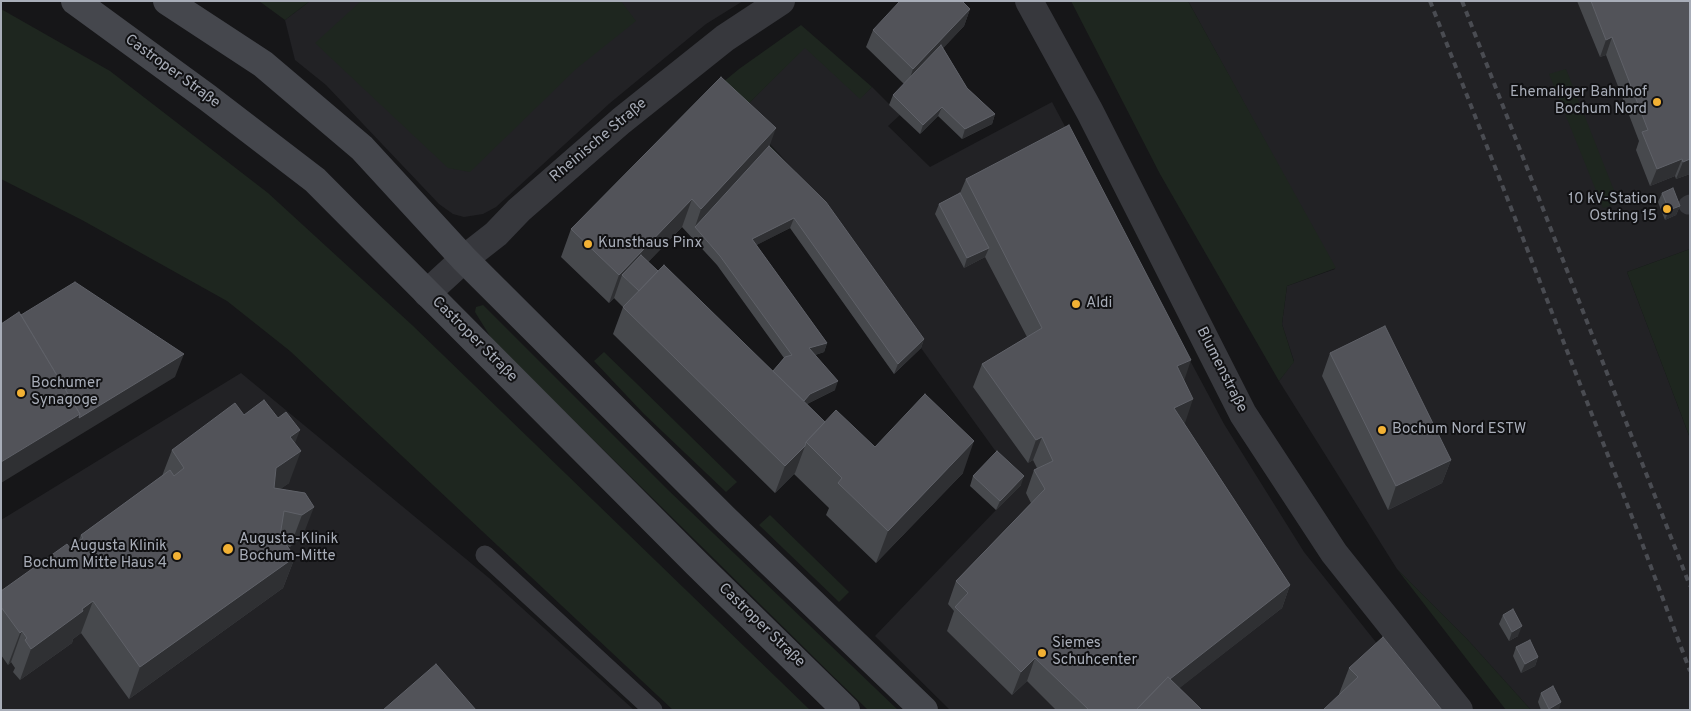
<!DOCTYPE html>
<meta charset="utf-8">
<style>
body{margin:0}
#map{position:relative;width:1691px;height:711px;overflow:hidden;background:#161618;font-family:Overpass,sans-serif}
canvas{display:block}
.frame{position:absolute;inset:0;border:2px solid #a8adb8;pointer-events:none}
</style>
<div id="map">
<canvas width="1691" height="711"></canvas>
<div class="frame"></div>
</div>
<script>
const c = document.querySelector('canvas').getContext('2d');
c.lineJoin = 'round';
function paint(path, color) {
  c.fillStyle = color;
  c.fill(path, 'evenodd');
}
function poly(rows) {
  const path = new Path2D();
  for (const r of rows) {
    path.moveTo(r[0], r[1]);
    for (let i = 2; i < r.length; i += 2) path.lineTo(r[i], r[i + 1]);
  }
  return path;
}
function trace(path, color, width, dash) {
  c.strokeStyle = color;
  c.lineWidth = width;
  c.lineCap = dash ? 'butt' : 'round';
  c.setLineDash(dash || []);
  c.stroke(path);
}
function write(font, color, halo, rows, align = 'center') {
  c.font = font + ' Overpass,sans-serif';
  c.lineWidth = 4;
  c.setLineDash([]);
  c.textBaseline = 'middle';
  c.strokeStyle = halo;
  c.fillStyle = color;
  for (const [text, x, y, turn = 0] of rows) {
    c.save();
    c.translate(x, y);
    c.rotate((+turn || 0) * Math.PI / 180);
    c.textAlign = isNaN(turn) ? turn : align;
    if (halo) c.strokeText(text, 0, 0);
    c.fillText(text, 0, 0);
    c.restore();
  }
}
const built = poly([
 [310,1,743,1,706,24,610,103,496,207,483,214,464,217,453,214,439,204,326,85,295,60,285,20],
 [1188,1,1690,1,1690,249,1627,272,1690,438,1690,710,1531,710,1467,639,1397,569,1279,381,1294,361,1282,324,1287,286,1335,269],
 [805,47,860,98,872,87,900,115,888,126,930,167,1052,102,1224,424,1304,552,1430,710,950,710,875,636,1020,485,921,348,789,177,796,172,740,112],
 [241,373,489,578,634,710,1,710,1,520]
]);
const green = poly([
 [259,1,310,1,285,20],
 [361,1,621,1,636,21,576,69,470,172,448,168,315,43],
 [1071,1,1188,1,1336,268,1287,286,1282,324,1294,362,1279,381,1160,174],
 [1,9,110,71,268,193,412,325,810,710,673,710,290,351,227,301,82,220,1,179],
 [801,25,872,87,860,99,805,48,740,112,787,164,705,97,739,69],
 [1566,69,1619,203,1603,208,1549,74],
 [1690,249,1690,438,1627,272],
 [483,305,667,489,898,710,868,710,834,677,493,341,475,312,476,307],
 [604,352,634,381,737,482,726,492,643,413,594,361],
 [770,515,849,592,839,602,759,525],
 [1397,569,1467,639,1531,710,1506,710]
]);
const lane = poly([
 [1688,205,1690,204],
 [485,555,653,710]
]);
const street = poly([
 [1029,1,1090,112,1243,414,1334,553,1459,710],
 [427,293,464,259,496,234,519,210,621,121,725,38,781,1]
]);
const secondary = poly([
 [75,1,208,98,315,180,697,564,846,710],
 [167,1,263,64,362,148,464,259,725,519,924,710]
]);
const rail = poly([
 [1430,1,1636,527,1690,671],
 [1462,1,1690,586]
]);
const wall = poly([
 [1577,1,1690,1,1690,174,1676,179,1675,176,1650,186,1636,150,1639,141,1606,55,1600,57],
 [970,9,964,26,943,48,967,88,995,114,992,124,962,139,938,116,920,134,889,105,893,95,904,84,866,47,873,30],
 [769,146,924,339,921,348,894,374,790,228,756,245,827,343,824,352,815,355,835,390,807,404,825,422,875,447,963,473,876,563,826,515,829,508,794,474,795,473,775,493,613,334,623,307,614,298,609,303,561,257,571,229],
 [682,227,717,265,784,358,773,371,648,262],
 [966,179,1184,380,1185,423,1184,423,1290,585,1282,608,1179,688,1202,710,1056,710,1027,681,1012,695,947,631,954,611,948,604,956,581,1031,503,1026,493,1034,470,1037,468,1033,460,1028,463,973,387,982,364,1027,337,985,257,964,268,935,214,939,204,960,193],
 [1662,193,1680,206,1676,215,1665,220,1658,202],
 [1330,353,1451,460,1442,483,1388,510,1322,376],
 [295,443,289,483,280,489,305,493,302,538,290,547,287,546,295,557,283,588,129,699,81,633,73,639,72,643,20,680,13,672,15,668,11,662,8,665,1,655,1,591,70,548,78,542,81,535,162,476,172,450],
 [973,476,1021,485,996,510,970,486],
 [1503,615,1518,636,1509,641,1499,624],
 [1516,647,1538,657,1535,666,1521,673,1513,656],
 [1349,668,1442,710,1339,694],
 [1541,693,1559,710,1541,710,1538,702]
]);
const shadedWall = poly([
 [970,9,964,26,907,87,913,69],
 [1612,37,1606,55,1600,57,1606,40],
 [942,107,938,116,920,134,923,125],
 [995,114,992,124,962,139,965,129],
 [776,128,766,156,695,227,701,209],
 [1682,159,1675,176,1650,186,1657,169],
 [1690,159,1690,174,1676,179,1683,162],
 [692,199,682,227,629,282,622,275,614,298,609,303,619,275],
 [1680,206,1676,215,1665,220,1669,210],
 [794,218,790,228,749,249,752,239],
 [989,248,985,257,964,268,967,258],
 [924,339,921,348,894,374,898,364],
 [827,343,824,352,806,358,809,348],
 [184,354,175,377,1,483,1,462,80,414],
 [1191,360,1183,384,1177,366],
 [838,381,835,390,807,404,798,407,810,394],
 [1193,399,1185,423,1165,431,1174,408],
 [300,430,289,459,301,451,289,483,265,500,276,468,290,437],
 [1042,437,1033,460,1028,463,1036,440],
 [974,441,963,473,876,563,888,531],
 [805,446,795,473,775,493,785,466],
 [1451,460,1442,483,1388,510,1396,486],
 [1024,476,1021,485,996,510,1000,501],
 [314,507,302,538,290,547,302,515],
 [295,557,283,588,129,699,140,667],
 [1290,585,1282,608,1158,705,1166,681],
 [93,601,81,633,73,639,72,643,20,680,31,649],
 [1522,626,1518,636,1509,641,1512,632],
 [22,631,11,662,8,665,20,633],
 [1538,657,1535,666,1521,673,1525,664],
 [1035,658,1027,681,1012,695,1021,672],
 [1561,702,1559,710,1548,710,1549,709]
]);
const building = poly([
 [900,1,962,1,970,9,913,69,873,30,900,1],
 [1591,1,1690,1,1690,159,1683,162,1682,159,1657,169,1642,132,1648,130,1612,37,1606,40,1591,1],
 [941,45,967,88,995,114,965,129,942,107,923,125,893,95,941,45],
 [721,77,776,128,701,209,692,199,619,275,571,229,721,77],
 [1069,125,1191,360,1177,366,1193,399,1174,408,1290,585,1170,679,1168,677,1136,710,1089,710,1035,658,1021,672,955,607,968,593,956,581,1045,489,1034,470,1053,461,1042,437,1036,440,982,364,1042,328,966,179,1069,125],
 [769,146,826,202,924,339,898,364,794,218,752,239,827,343,809,348,838,381,810,394,804,401,773,371,785,357,792,355,720,256,695,227,769,146],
 [1673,188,1680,206,1669,210,1662,193,1673,188],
 [960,193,989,248,967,258,939,204,960,193],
 [641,255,658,271,639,291,622,275,641,255],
 [664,265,825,422,806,442,805,446,785,466,623,307,664,265],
 [75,282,184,354,79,418,80,414,21,315,75,282],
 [19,312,80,414,1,462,1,324,19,312],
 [1385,326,1451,460,1396,486,1330,353,1385,326],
 [925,394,974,441,888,531,838,483,842,478,806,442,836,410,875,447,925,394],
 [264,400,278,418,286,412,300,430,290,437,301,451,276,468,274,488,305,493,314,507,302,515,284,511,280,536,295,557,140,667,93,601,82,609,83,611,31,649,25,640,27,638,22,631,20,633,1,607,1,591,67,544,70,548,83,538,81,535,170,470,174,476,184,468,172,450,235,403,244,415,264,400],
 [997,451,1024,476,1000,501,973,476,997,451],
 [1513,609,1522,626,1512,632,1503,615,1513,609],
 [1383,637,1442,710,1323,710,1358,677,1349,668,1383,637],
 [1530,640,1538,657,1525,664,1516,647,1530,640],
 [436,664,476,710,383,710,436,664],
 [1168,677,1202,710,1136,710,1168,677],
 [1553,686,1561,702,1549,709,1541,693,1553,686]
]);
const markers = [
 [1657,102,5,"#f2b134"],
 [1667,209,5,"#f2b134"],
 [588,244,5,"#f2b134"],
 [1076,304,5,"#f2b134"],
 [21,393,5,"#f2b134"],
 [1382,430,5,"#f2b134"],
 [228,549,6,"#f2b134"],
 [177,556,5,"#f2b134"],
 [1042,653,5,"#f2b134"]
];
const streetNames = [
 ["Castroper Straße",172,72,36],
 ["Rheinische Straße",599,141,-40],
 ["Castroper Straße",474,340,45],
 ["Blumenstraße",1221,370,63],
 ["Castroper Straße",761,626,44]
];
const poiNames = [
 ["Ehemaliger Bahnhof",1647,93,"right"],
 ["Bochum Nord",1647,110,"right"],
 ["10 kV-Station",1657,200,"right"],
 ["Ostring 15",1657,217,"right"],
 ["Kunsthaus Pinx",598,244],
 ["Aldi",1086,304],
 ["Bochumer",31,384],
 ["Synagoge",31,401],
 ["Bochum Nord ESTW",1392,430],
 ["Augusta-Klinik",239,540],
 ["Bochum-Mitte",239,557],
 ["Augusta Klinik",167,547,"right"],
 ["Bochum Mitte Haus 4",167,564,"right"],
 ["Siemes",1052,644],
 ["Schuhcenter",1052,661]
];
paint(built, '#222225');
paint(green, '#1e261f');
trace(lane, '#37383d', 19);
trace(street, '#37383d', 28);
trace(secondary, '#45474d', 28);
trace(rail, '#4a4c52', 4, [6, 5]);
paint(wall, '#47494d');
paint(shadedWall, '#2f3033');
paint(building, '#525359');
trace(building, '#5f6168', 1);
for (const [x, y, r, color] of markers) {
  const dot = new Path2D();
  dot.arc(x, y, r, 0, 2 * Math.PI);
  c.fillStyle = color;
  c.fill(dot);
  trace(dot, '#111113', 2);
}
write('15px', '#a8adb8', '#111113', streetNames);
write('15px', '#a8adb8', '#111113', poiNames, 'left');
</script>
